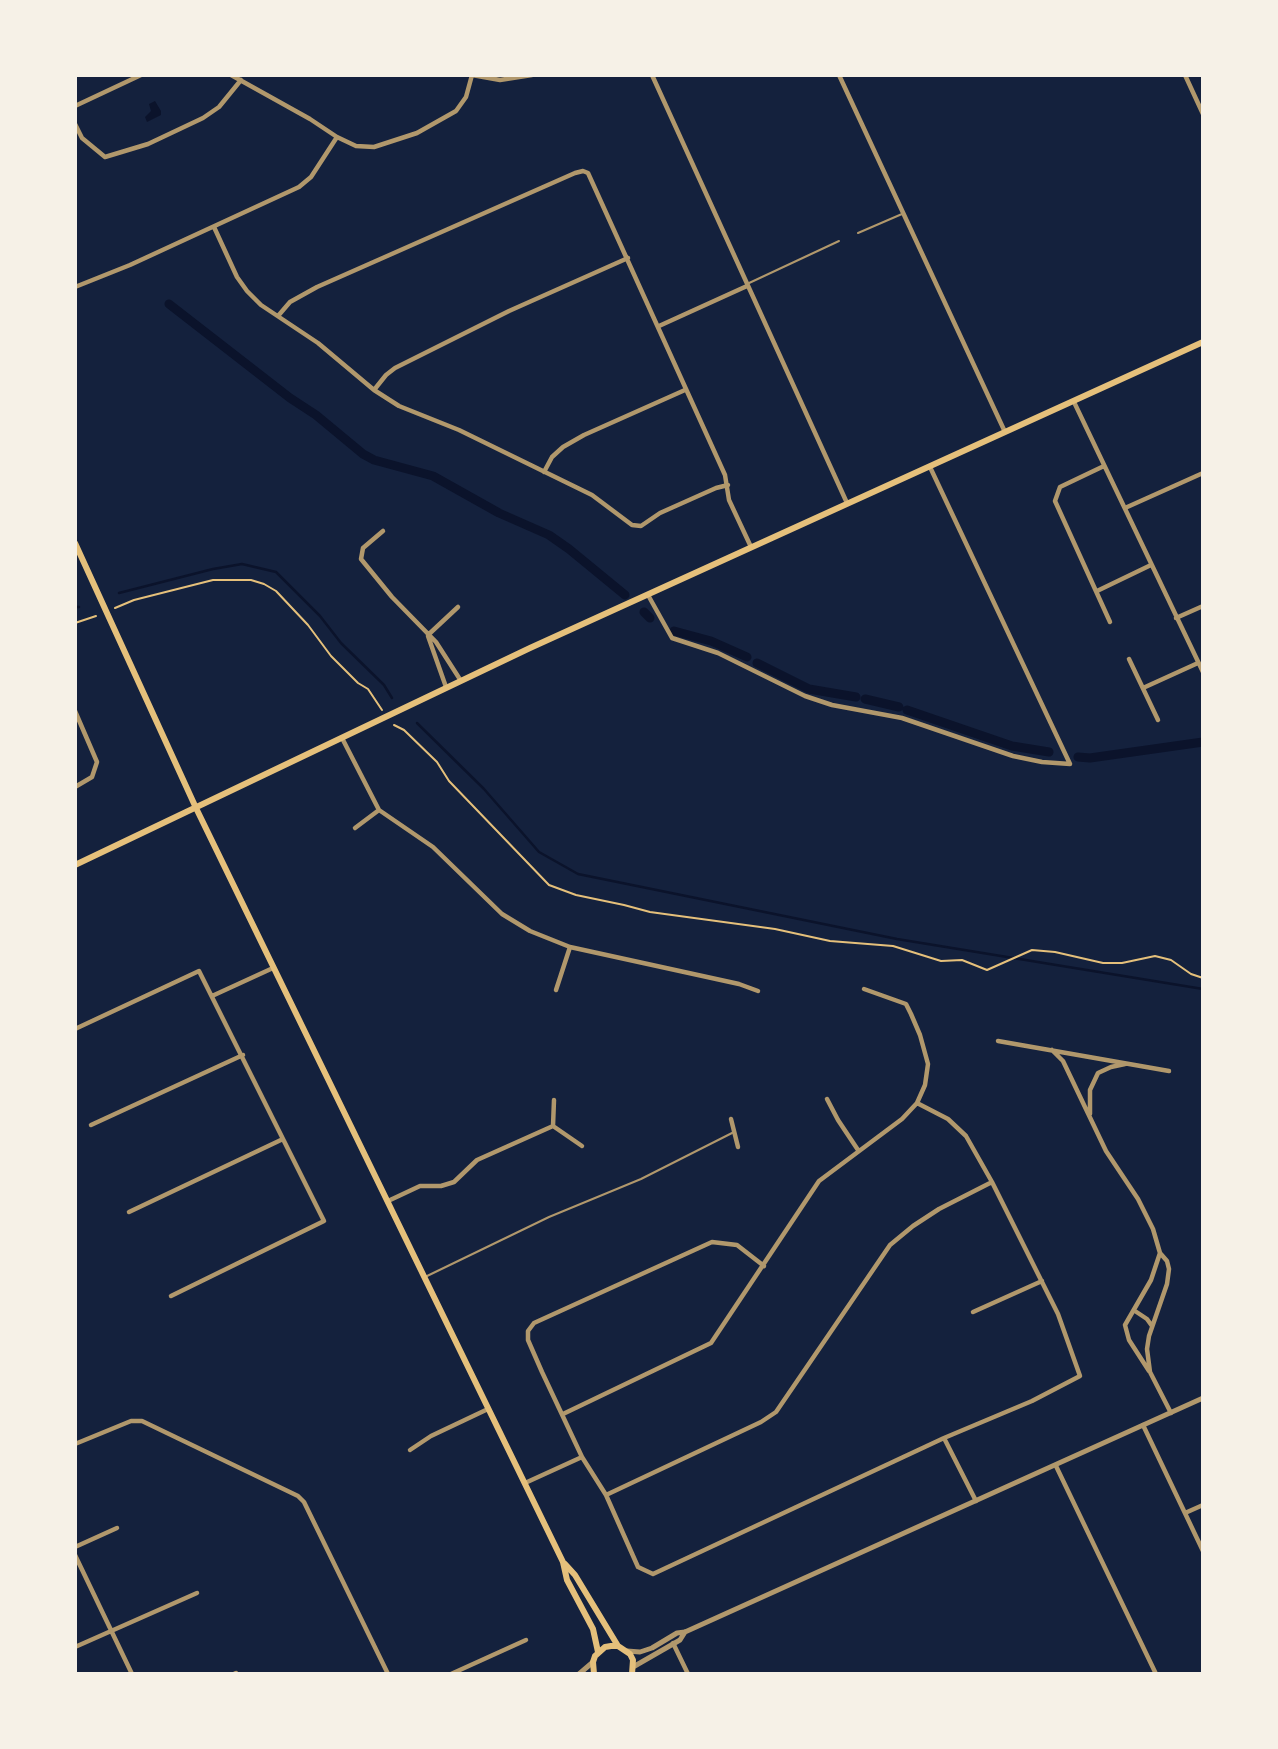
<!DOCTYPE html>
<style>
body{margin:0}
#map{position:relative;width:1278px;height:1749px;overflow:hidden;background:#14213d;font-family:"PT Sans",sans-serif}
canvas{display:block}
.frame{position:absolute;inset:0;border:77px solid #f6f1e7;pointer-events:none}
</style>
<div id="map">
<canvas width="1278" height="1749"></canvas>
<div class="frame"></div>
</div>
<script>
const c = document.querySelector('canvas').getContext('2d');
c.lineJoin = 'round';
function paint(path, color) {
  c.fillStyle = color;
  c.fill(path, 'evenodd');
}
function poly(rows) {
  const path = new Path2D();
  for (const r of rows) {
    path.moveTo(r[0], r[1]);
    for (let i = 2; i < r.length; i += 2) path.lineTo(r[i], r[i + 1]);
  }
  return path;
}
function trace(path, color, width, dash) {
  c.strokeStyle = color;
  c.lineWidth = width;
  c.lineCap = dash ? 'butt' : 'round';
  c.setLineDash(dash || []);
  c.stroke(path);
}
const water = poly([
 [155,101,161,111,161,115,147,122,145,117,151,111,149,104]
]);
const stream = poly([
 [119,593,213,569,242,564,276,572,320,616,341,643,384,685,392,698],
 [75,607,79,607],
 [417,723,484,789,539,852,578,874,897,939,1203,989]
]);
const canal = poly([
 [169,304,290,398,316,415,363,454,374,460,433,476,499,513,549,535,569,549,625,595],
 [644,612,650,618],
 [674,631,711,641,747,657],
 [757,663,809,689,856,697],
 [865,699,899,707],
 [907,710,1012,746,1049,752],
 [1078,757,1090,758,1203,742]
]);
const path = poly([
 [115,608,134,600,213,580,251,580,264,584,276,591,308,625,331,656,358,683,368,689,382,710],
 [75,623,96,616],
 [394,725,404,730,437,762,449,781,549,885,576,895,624,905,650,912,775,929,830,941,893,946,941,961,962,960,987,970,1032,950,1055,952,1103,963,1122,963,1155,956,1171,960,1191,974,1203,978]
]);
const service = poly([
 [858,233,902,214],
 [747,284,839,241],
 [425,1277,549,1217,641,1179,734,1132]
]);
const minor = poly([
 [231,75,310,119,337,137,356,146,374,147,417,133,456,111,466,97,472,75],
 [472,75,500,80,532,75],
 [652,75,847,503],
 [839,75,1005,432],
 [1185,75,1203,114],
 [75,106,141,75],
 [75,124,82,138,105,157,148,144,203,118,219,107,241,80],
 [214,227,237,277,247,291,261,305,318,343,374,390,399,406,459,430,592,495,632,525,641,526,660,513,716,488,728,485],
 [75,287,130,265,299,187,311,177,337,137],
 [278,316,290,302,317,287,575,173,583,171,588,173,725,475,729,500,751,547],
 [659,326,747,286],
 [374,390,386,375,395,368,509,311,628,258],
 [1074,402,1203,672],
 [1104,466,1060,487,1055,501,1110,622],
 [544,472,552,457,563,447,584,435,685,390],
 [1125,508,1203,473],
 [383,531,363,548,361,559,392,597,436,642,461,681],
 [1097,591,1151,565],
 [648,595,672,638,718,653,805,696,832,705,902,718,1013,756,1042,762,1070,764,930,467],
 [1176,618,1203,606],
 [428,635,458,607],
 [428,636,446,687],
 [1129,659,1158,720],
 [1143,688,1198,663],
 [75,711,97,762,92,777,75,787],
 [342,738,379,810,433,847,502,914,530,931,570,947,739,984,758,991],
 [355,828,379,810],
 [556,990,570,947],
 [212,996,273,968],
 [75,1029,199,971,324,1221,171,1296],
 [998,1041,1169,1071],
 [1052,1050,1063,1061,1106,1151,1138,1199,1153,1229,1160,1253,1167,1261,1169,1269,1167,1284,1149,1336,1147,1349,1150,1372,1171,1413],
 [827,1099,838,1120,858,1150],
 [1090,1114,1090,1090,1098,1073,1111,1067,1125,1064],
 [731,1119,738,1147],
 [91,1125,243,1055],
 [553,1126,582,1146],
 [553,1126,554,1100],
 [388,1201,420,1186,441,1186,454,1182,477,1160,553,1126],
 [129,1212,283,1139],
 [764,1266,737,1245,712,1242,534,1323,528,1331,528,1340,542,1372,582,1457,606,1495,638,1567,653,1574,944,1438,1032,1401,1080,1376,1058,1314,992,1182,966,1136,948,1119,917,1103],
 [1135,1311,1147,1319,1152,1326],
 [973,1312,1042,1281],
 [1149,1371,1129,1340,1125,1325,1151,1280,1160,1253],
 [563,1414,711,1343,819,1181,902,1119,917,1103,925,1085,928,1064,920,1035,911,1014,906,1004,864,989],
 [1143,1425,1203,1551],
 [944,1438,976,1501],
 [75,1444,131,1421,142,1421,298,1496,304,1502,388,1674],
 [410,1450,431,1436,488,1409],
 [1056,1466,1156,1674],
 [525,1483,582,1457],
 [606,1495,761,1422,776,1412,890,1245,913,1226,939,1209,992,1182],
 [1185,1513,1203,1505],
 [75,1547,117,1528],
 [75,1555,132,1674],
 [673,1643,688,1674],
 [75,1647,197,1593],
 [234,1674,236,1673],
 [451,1674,526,1640]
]);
const tertiary = poly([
 [627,1651,640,1652,652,1648,677,1633,685,1632,1203,1398],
 [633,1667,680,1640,685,1632],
 [579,1674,593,1662]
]);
const secondary = poly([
 [75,543,196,808,563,1562,567,1580,593,1629,598,1652],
 [75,865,530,648,1203,342],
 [565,1564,575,1575,618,1646],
 [594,1674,593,1662,595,1656,605,1647,611,1646,618,1646,630,1654,633,1660,632,1674]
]);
paint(water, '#0b132b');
trace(stream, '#0b132b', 2.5);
trace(canal, '#0b132b', 9);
trace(path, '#e5c07b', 2);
trace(service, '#b1986c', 2);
trace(minor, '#b1986c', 4.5);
trace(tertiary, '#b1986c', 5);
trace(secondary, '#e5c07b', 6);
</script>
